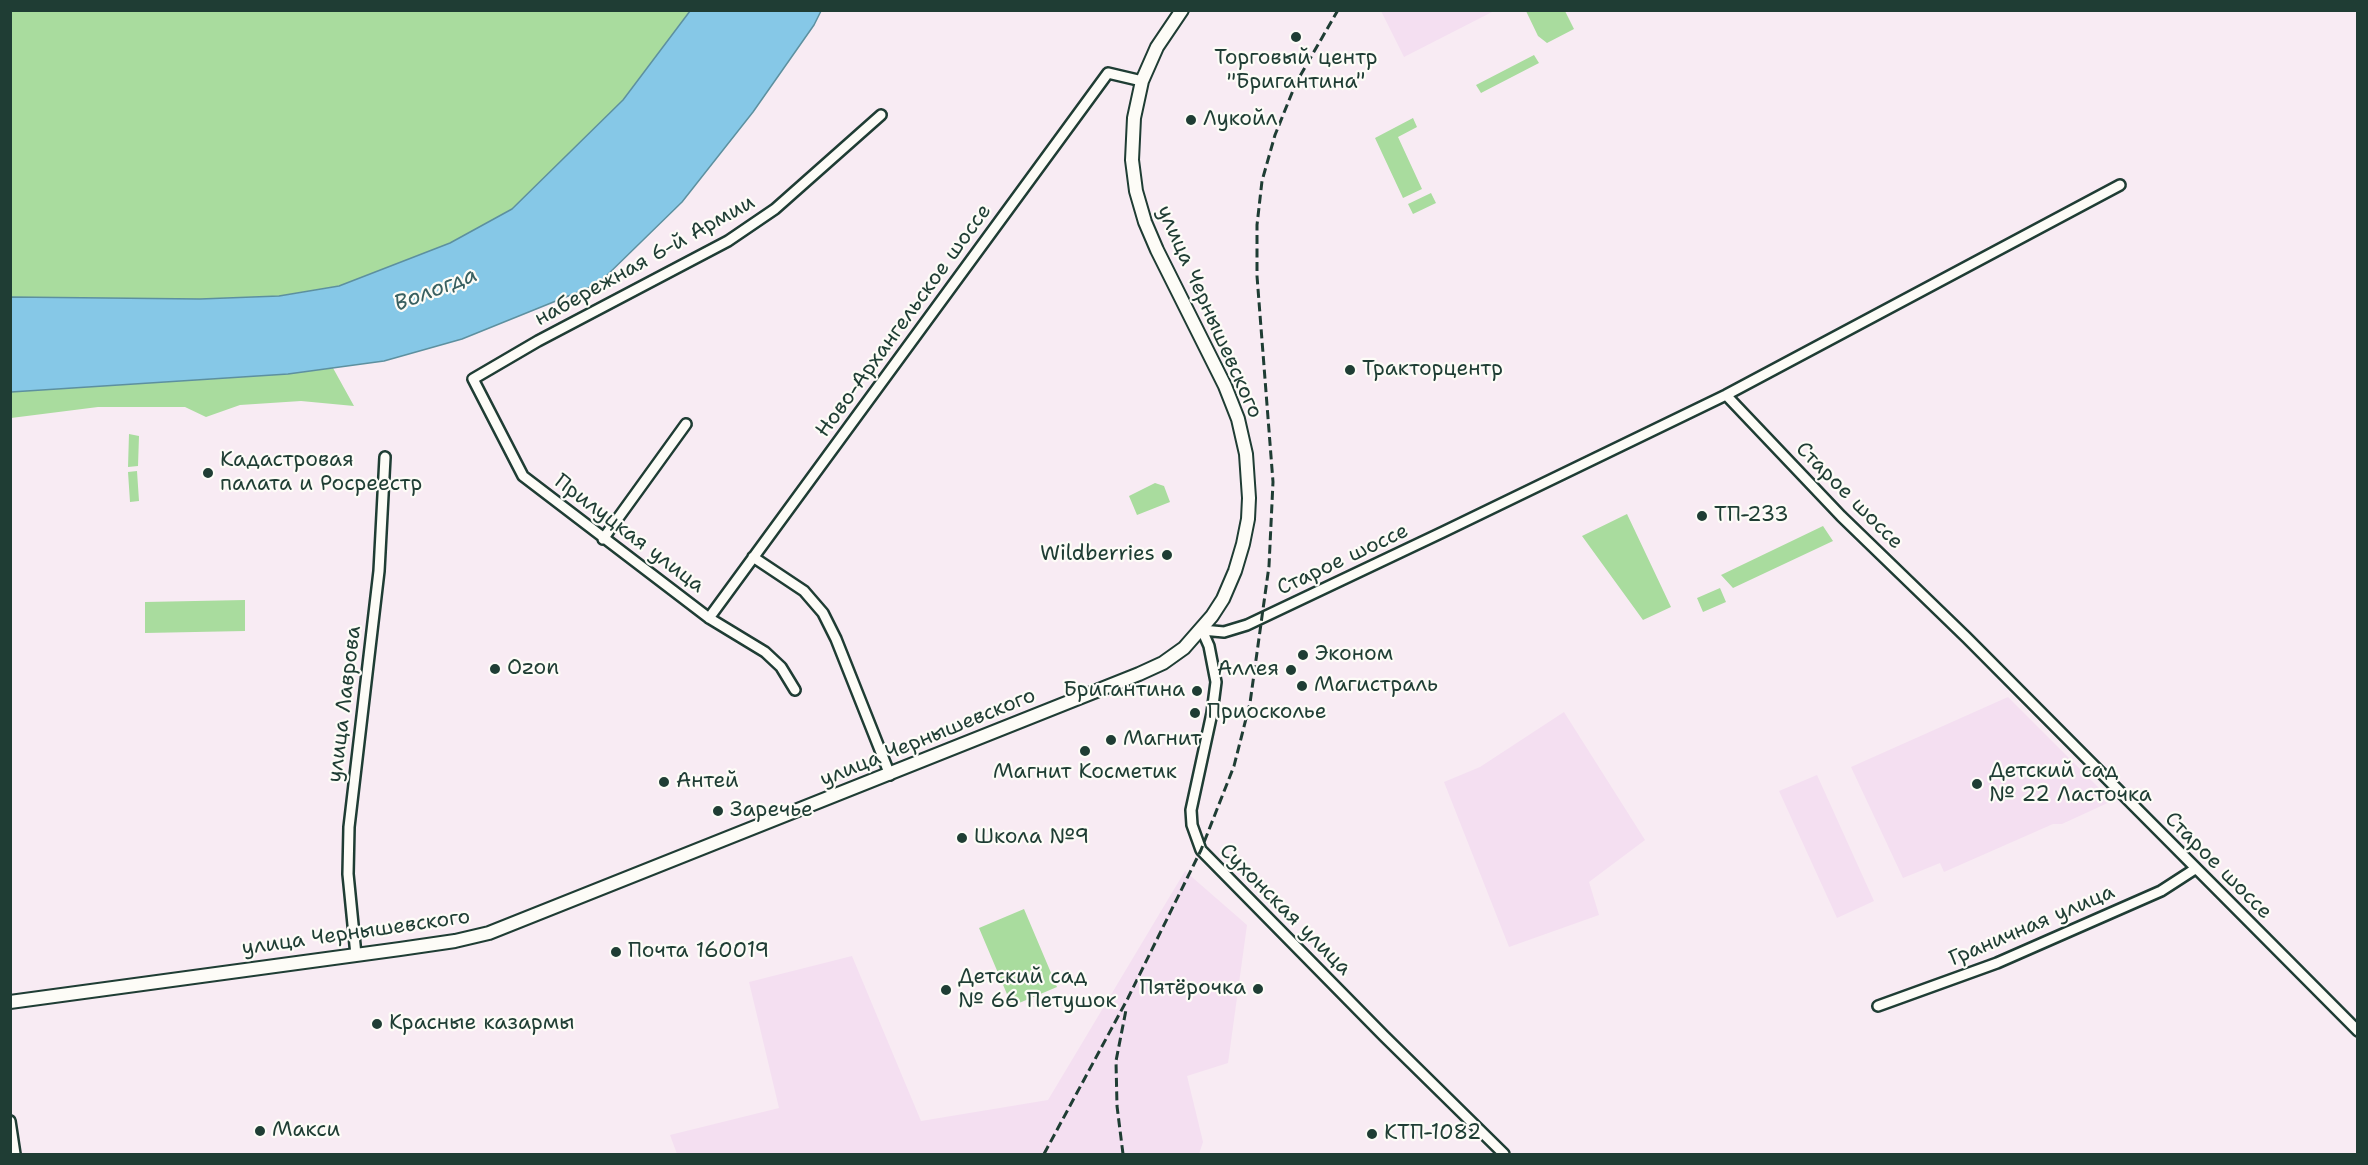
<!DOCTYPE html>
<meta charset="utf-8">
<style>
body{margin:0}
#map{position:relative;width:2368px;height:1165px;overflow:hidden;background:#f8ebf3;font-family:"Shantell Sans",sans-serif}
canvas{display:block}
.frame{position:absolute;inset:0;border:12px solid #1f3d34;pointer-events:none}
</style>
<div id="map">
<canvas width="2368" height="1165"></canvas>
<div class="frame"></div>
</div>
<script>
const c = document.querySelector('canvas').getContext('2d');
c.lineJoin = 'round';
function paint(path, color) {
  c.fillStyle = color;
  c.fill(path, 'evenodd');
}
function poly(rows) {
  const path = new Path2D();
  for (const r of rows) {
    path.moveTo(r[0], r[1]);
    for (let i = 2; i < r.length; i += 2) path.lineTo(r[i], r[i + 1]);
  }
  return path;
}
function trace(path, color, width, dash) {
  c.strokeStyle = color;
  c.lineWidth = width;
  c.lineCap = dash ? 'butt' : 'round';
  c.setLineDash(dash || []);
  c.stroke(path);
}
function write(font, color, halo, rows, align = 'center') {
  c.font = font + ' "Shantell Sans",sans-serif';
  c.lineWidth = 4.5;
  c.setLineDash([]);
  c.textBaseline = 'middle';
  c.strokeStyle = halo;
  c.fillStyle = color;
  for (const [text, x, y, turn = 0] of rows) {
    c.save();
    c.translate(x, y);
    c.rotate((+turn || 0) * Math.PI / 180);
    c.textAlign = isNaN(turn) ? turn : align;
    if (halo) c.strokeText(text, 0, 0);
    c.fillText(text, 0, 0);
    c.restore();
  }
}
const built = poly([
 [1381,11,1494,11,1404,57],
 [2008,697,2112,801,2062,824,2053,824,1944,872,1940,863,1903,878,1851,767],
 [1564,712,1645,840,1589,882,1599,915,1509,947,1444,782,1480,767],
 [1817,775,1874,901,1837,918,1779,791],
 [1185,871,1247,925,1228,1063,1187,1076,1203,1142,1199,1154,677,1154,670,1135,779,1108,749,982,852,956,921,1121,1048,1100]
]);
const green = poly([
 [1528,10,1565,11,1574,29,1547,43,1538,36,1526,11],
 [11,11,690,11,623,100,512,209,450,243,339,286,279,296,200,299,11,297],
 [1534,55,1539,63,1481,93,1476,85],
 [1413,118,1417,127,1398,137,1422,189,1403,198,1375,138],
 [1431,193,1436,203,1413,214,1408,204],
 [333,368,354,406,301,401,240,405,206,417,185,407,98,407,11,418,11,392,288,374],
 [129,434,139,436,138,466,128,467],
 [137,471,139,501,130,502,128,472],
 [1155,483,1164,486,1170,502,1137,515,1129,496],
 [1627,514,1671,607,1643,620,1582,536],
 [1823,526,1833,541,1733,588,1721,575],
 [1720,588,1726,602,1703,612,1697,598],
 [245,600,245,631,145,633,145,602],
 [1024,909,1057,987,1012,1006,979,928]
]);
const water = poly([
 [690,11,821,11,814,25,753,112,682,202,598,284,462,339,384,361,288,374,11,392,11,297,200,299,279,296,339,286,450,243,512,209,623,100,690,11]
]);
const street = poly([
 [1726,395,1841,516,1967,638,2358,1031],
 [603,539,686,424],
 [753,557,804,591,823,613,836,639,890,775],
 [709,618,1108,73,1142,81],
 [1202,630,1224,632,1247,625,1443,532,1726,395,2120,185],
 [1202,630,1209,646,1216,682,1212,713,1191,810,1192,825,1201,850,1384,1036,1504,1154],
 [795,690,781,667,765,652,709,618,523,476,473,379,538,341,728,241,775,209,881,115],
 [356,955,348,874,349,827,379,571,385,457],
 [1878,1006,1997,963,2161,891,2195,869],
 [10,1121,15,1154]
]);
const secondary = poly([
 [10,1002,400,949,455,941,489,933,1139,674,1163,663,1184,648,1212,616,1223,599,1235,571,1243,544,1248,519,1249,498,1246,454,1238,419,1225,386,1157,250,1145,222,1136,191,1132,160,1134,118,1142,81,1157,47,1182,10]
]);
const rail = poly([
 [1044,1154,1128,998,1201,850,1234,766,1250,703,1269,566,1273,482,1257,276,1257,225,1262,181,1275,135,1296,83,1338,10],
 [1123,1154,1117,1106,1116,1061,1126,1010]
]);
const markers = [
 [1296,37,6,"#1f3d34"],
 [1191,120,6,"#1f3d34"],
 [1350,370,6,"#1f3d34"],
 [208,473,6,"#1f3d34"],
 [1702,516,6,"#1f3d34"],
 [1167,555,6,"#1f3d34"],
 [1303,655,6,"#1f3d34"],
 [495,669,6,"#1f3d34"],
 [1291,670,6,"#1f3d34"],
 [1302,686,6,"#1f3d34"],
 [1197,691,6,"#1f3d34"],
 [1195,713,6,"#1f3d34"],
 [1111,740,6,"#1f3d34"],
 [1085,751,6,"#1f3d34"],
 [664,782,6,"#1f3d34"],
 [1977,784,6,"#1f3d34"],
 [718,811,6,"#1f3d34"],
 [962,838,6,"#1f3d34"],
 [616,952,6,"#1f3d34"],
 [1258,989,6,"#1f3d34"],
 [946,990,6,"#1f3d34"],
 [377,1024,6,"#1f3d34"],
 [260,1131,6,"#1f3d34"],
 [1372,1134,6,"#1f3d34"]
];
const poiNames = [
 ["Торговый центр",1296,59,"center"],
 ["\"Бригантина\"",1296,83,"center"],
 ["Лукойл",1203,120],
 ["Тракторцентр",1362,370],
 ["Кадастровая",220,461],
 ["палата и Росреестр",220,485],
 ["ТП-233",1714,516],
 ["Wildberries",1155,555,"right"],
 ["Эконом",1315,655],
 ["Ozon",507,669],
 ["Аллея",1279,670,"right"],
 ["Магистраль",1314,686],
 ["Бригантина",1185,691,"right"],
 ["Приосколье",1207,713],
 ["Магнит",1123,740],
 ["Детский сад",1989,772],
 ["№ 22 Ласточка",1989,796],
 ["Магнит Косметик",1085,773,"center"],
 ["Антей",676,782],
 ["Заречье",730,811],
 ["Школа №9",974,838],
 ["Почта 160019",628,952],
 ["Детский сад",958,978],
 ["№ 66 Петушок",958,1002],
 ["Пятёрочка",1246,989,"right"],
 ["Красные казармы",389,1024],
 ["Макси",272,1131],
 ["КТП-1082",1384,1134]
];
const streetNames = [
 ["набережная 6-й Армии",645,261,-29],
 ["улица Чернышевского",1209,312,66],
 ["Ново-Архангельское шоссе",904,321,-54],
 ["Старое шоссе",1849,496,45],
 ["Прилуцкая улица",629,534,37],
 ["Старое шоссе",1343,560,-25],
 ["улица Лаврова",345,704,-83],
 ["улица Чернышевского",928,738,-22],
 ["Старое шоссе",2218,866,45],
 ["Сухонская улица",1285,910,45],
 ["Граничная улица",2032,926,-23],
 ["улица Чернышевского",356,933,-8]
];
const waterNames = [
 ["Вологда",436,290,-21]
];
paint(built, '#f4dff1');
paint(green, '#a9dc9e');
paint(water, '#86c8e7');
trace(water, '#5d909f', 1.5);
trace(street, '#1f3d34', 14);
trace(secondary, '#1f3d34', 16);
trace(street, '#fdfcf7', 9);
trace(secondary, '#fdfcf7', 12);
trace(rail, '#1f3d34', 3, [9, 4.5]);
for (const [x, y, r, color] of markers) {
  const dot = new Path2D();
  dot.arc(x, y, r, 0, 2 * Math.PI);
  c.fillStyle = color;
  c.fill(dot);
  trace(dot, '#fdfcf7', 2);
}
write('21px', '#1f3d34', '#fdfcf7', poiNames, 'left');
write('21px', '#1f3d34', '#fdfcf7', streetNames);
write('italic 22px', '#396061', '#fdfcf7', waterNames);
</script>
